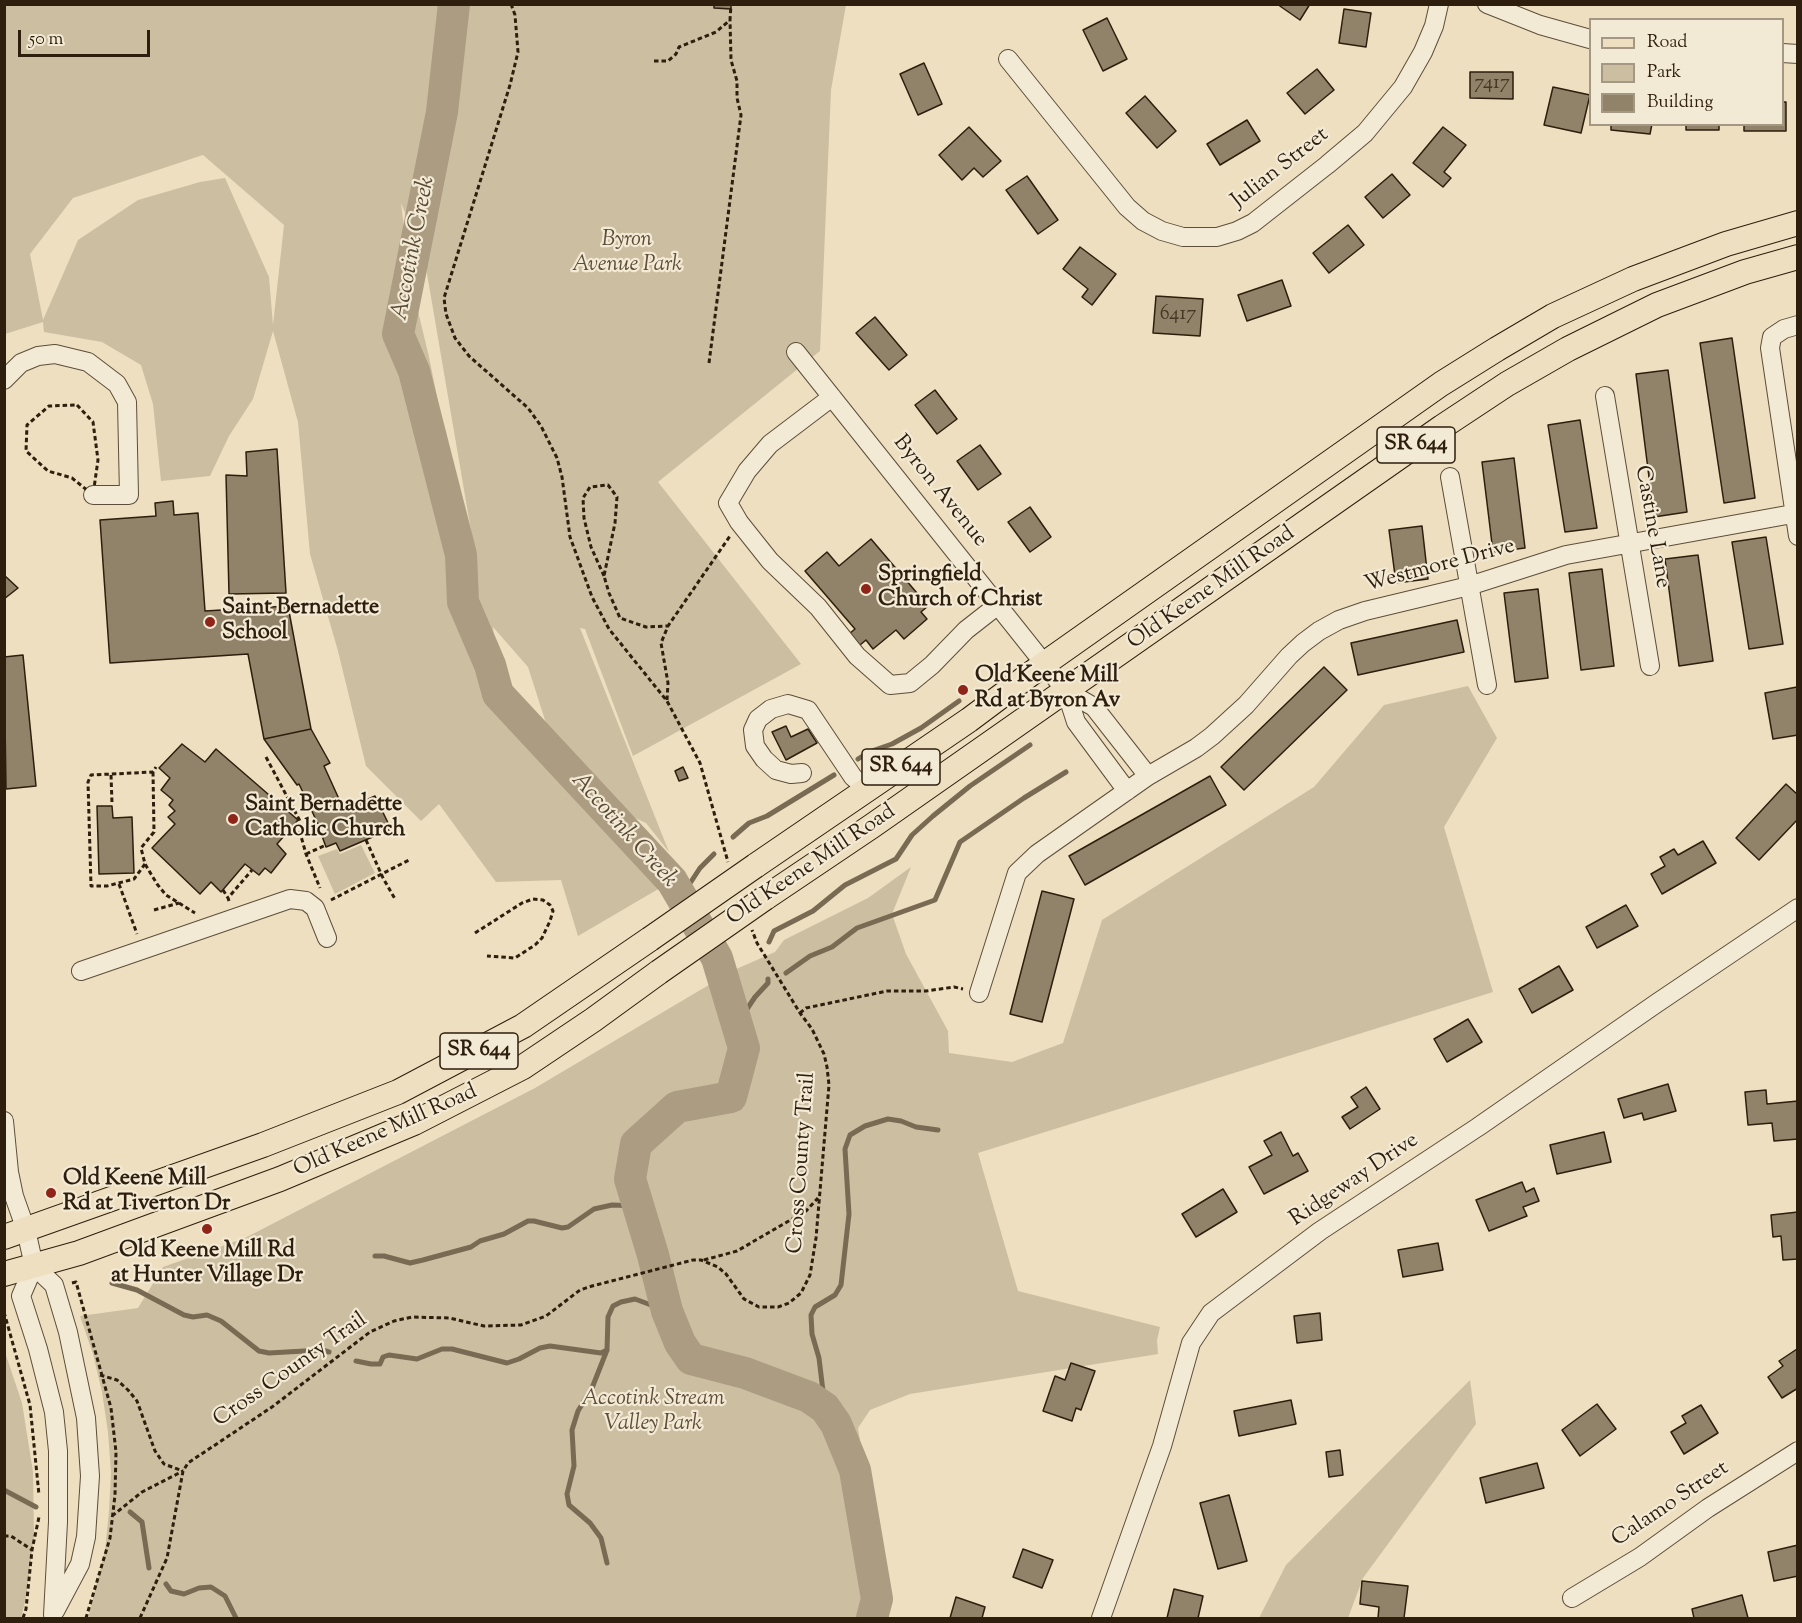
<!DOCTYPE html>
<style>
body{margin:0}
#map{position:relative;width:1802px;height:1623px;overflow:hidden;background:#eddfbf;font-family:"Sorts Mill Goudy",serif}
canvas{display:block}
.frame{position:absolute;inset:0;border:6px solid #2d1e0d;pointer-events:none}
.legend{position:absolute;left:1589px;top:18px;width:195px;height:108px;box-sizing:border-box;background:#f3ead5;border:2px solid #a49885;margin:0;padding:8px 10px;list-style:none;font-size:18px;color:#2d1e0d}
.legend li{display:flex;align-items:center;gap:12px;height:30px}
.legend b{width:30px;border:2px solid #a49885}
.scale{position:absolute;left:18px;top:30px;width:132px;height:27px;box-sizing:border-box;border:3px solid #2d1e0d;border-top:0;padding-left:8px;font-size:18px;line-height:21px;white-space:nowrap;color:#2d1e0d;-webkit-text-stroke:4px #f3ead5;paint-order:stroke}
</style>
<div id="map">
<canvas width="1802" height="1623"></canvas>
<div class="frame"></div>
<ul class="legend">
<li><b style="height:8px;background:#eddfbf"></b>Road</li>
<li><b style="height:16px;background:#ccbea1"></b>Park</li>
<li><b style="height:16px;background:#91826a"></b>Building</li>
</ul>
<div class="scale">50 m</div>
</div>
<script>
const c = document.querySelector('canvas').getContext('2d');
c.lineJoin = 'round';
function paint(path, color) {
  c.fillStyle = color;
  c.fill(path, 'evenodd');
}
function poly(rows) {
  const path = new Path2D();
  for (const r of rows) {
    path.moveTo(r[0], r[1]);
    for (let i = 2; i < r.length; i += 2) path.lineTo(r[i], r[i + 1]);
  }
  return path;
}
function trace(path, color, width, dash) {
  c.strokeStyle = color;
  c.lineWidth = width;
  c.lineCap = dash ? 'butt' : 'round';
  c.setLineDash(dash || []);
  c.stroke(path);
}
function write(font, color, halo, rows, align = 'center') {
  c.font = font + ' "Sorts Mill Goudy",serif';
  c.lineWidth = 4.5;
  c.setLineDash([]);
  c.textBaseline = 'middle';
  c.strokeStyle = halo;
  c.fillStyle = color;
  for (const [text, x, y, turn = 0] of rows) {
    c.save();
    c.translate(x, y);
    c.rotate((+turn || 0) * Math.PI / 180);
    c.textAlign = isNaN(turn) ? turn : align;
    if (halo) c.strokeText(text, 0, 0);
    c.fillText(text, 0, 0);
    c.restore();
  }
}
const green = poly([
 [4,5,846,5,831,90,820,351,658,482,801,664,633,756,585,629,580,628,669,852,646,823,607,805,672,881,578,936,561,880,496,882,439,804,421,821,366,766,338,651,310,554,298,422,273,331,253,399,229,436,210,476,161,481,153,404,141,365,102,342,44,332,43,322,5,334],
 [203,155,284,225,273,325,269,277,225,178,200,182,138,200,78,240,43,320,30,254,73,198],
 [401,203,425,262,475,554,463,525,429,357,410,278],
 [493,627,528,667,561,770,498,694],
 [1468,686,1497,738,1444,827,1493,992,978,1153,1018,1291,1160,1327,1157,1340,1158,1354,910,1394,870,1410,858,1428,887,1611,885,1618,88,1618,105,1551,109,1511,111,1472,108,1432,102,1392,93,1354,80,1316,138,1308,163,1267,245,1238,535,1088,734,970,775,952,784,940,868,898,911,867,892,914,906,954,948,1031,949,1053,1012,1062,1063,1043,1102,920,1314,787,1384,705],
 [361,845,375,873,335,894,318,856,337,849,340,854],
 [4,1349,22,1403,33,1472,34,1536,26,1598,21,1618,5,1618],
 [1470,1380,1476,1424,1363,1578,1348,1618,1259,1618,1286,1565]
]);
const stream = poly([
 [858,759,869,752,892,744,921,728,959,701],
 [733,837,749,823,767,816,834,775],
 [681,897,700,868,714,854],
 [769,942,774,931,813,911,845,885,896,859,912,835,933,816,970,786,1030,745],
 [786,973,810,956,832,947,857,928,935,900,960,842,1024,798,1066,772],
 [737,1024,755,997,768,983,768,979],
 [375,1256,384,1256,410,1263,423,1260,471,1247,480,1241,504,1234,528,1221,534,1221,562,1228,568,1227,594,1209,612,1205,638,1206],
 [112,1283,137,1290,184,1315,193,1317,207,1315,221,1321,259,1351,269,1353,322,1350,329,1352],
 [356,1361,371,1364,380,1364,383,1357,389,1355,417,1359,442,1349,452,1349,507,1363,519,1359,540,1348,550,1346,601,1353,607,1350],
 [825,1408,819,1358,812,1334,811,1315,815,1307,835,1295,841,1285,849,1214,845,1149,850,1135,865,1126,888,1119,901,1121,916,1127,938,1130],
 [4,1490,36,1507],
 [130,1512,142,1522,149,1568],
 [607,1563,601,1538,590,1523,569,1505,567,1494,574,1466,572,1430,578,1411,592,1388,607,1350,608,1317,613,1306,621,1302,635,1299,667,1311],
 [166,1584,171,1591,184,1594,199,1588,211,1587,225,1596,236,1618]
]);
const river = poly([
 [454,4,442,112,398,334,414,371,461,555,463,602,490,665,498,694,672,881,717,958,744,1048,731,1097,677,1107,636,1144,630,1179,653,1255,667,1311,680,1343,691,1359,745,1373,809,1397,825,1408,836,1424,855,1470,877,1599,872,1618]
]);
const building = poly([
 [714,4,731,4,731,9,714,8,714,4],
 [1277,4,1310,4,1300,20,1277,4],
 [1344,9,1371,13,1366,47,1339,43,1344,9],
 [1107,18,1127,59,1103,71,1083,30,1107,18],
 [924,63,942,104,918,115,900,74,924,63],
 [1317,69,1334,90,1305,114,1287,93,1317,69],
 [1470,72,1513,72,1513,99,1470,98,1470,72],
 [1553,87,1590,95,1581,133,1544,125,1553,87],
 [1145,96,1176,131,1157,148,1126,113,1145,96],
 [1782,102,1786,102,1786,131,1744,131,1744,124,1782,124,1782,102],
 [1247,120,1260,141,1220,165,1207,144,1247,120],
 [1611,124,1652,124,1650,134,1611,130,1611,124],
 [1686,124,1719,124,1719,130,1686,130,1686,124],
 [969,127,1001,161,983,177,974,168,962,180,939,155,969,127],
 [1443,127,1466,145,1444,172,1451,178,1443,187,1413,163,1443,127],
 [1392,174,1410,195,1383,218,1365,197,1392,174],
 [1027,176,1058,220,1038,234,1006,190,1027,176],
 [1348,225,1364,245,1329,273,1313,253,1348,225],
 [1080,247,1116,274,1092,305,1082,297,1088,289,1063,269,1080,247],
 [1282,280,1291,306,1247,321,1238,295,1282,280],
 [1156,296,1203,299,1200,336,1153,333,1156,296],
 [875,317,907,355,889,370,856,333,875,317],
 [1732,338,1755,498,1724,503,1700,343,1732,338],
 [1668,370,1687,512,1654,517,1636,374,1668,370],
 [935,390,957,419,937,434,915,405,935,390],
 [1580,420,1597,528,1565,532,1548,425,1580,420],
 [980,445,1001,474,978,490,957,461,980,445],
 [277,449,286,593,229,594,226,475,247,476,246,452,277,449],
 [1514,458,1525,548,1493,552,1482,462,1514,458],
 [173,501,174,515,198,513,205,611,288,606,311,729,264,739,248,654,110,663,100,520,156,516,155,503,173,501],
 [1030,507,1051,537,1030,552,1008,522,1030,507],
 [1422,526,1428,579,1396,583,1389,530,1422,526],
 [1766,537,1783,644,1749,649,1732,542,1766,537],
 [871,539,928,606,921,612,927,619,904,639,896,630,873,649,866,640,854,650,844,638,855,629,805,571,827,552,839,566,871,539],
 [1698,555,1713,661,1679,666,1665,559,1698,555],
 [1602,569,1614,666,1581,670,1569,573,1602,569],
 [4,575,18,588,4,599,4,575],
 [1538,589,1548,678,1515,682,1504,593,1538,589],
 [1457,620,1464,652,1358,675,1351,643,1457,620],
 [23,655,36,786,6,789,4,657,23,655],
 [1324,667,1347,690,1244,790,1221,767,1324,667],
 [1797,687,1798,735,1773,739,1765,693,1797,687],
 [786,726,791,737,808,729,817,743,786,760,772,732,786,726],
 [311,729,330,763,324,766,344,810,375,796,391,829,340,851,336,843,326,847,322,836,328,833,324,823,318,824,299,784,297,785,264,739,311,729],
 [182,744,205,762,216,749,298,820,277,844,286,854,271,873,265,868,259,875,245,864,221,892,211,882,200,894,152,848,175,824,168,817,175,811,169,805,173,800,161,790,170,778,159,768,182,744],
 [683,767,688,778,679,781,675,771,683,767],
 [1210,776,1226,805,1085,885,1069,856,1210,776],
 [1786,784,1798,795,1798,819,1759,860,1736,838,1786,784],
 [97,806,112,806,113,818,132,817,134,873,99,874,97,806],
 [1703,841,1716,863,1662,894,1651,874,1665,866,1660,857,1674,849,1678,855,1703,841],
 [1042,891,1074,899,1042,1022,1010,1014,1042,891],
 [1626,905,1638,926,1597,948,1586,927,1626,905],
 [1559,966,1573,990,1532,1013,1519,989,1559,966],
 [1468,1019,1482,1042,1447,1062,1434,1039,1468,1019],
 [1668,1084,1676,1111,1644,1120,1642,1113,1624,1118,1618,1099,1668,1084],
 [1366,1087,1380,1109,1350,1129,1342,1117,1358,1107,1351,1097,1366,1087],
 [1766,1090,1767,1104,1798,1101,1798,1139,1774,1141,1772,1123,1748,1125,1745,1092,1766,1090],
 [1281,1132,1293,1156,1298,1153,1308,1171,1264,1194,1249,1167,1272,1155,1264,1141,1281,1132],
 [1604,1132,1611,1162,1557,1174,1550,1145,1604,1132],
 [1522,1182,1526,1192,1534,1188,1539,1201,1523,1207,1527,1216,1489,1231,1476,1200,1522,1182],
 [1223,1189,1237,1212,1196,1237,1182,1214,1223,1189],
 [1798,1212,1798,1259,1783,1260,1781,1236,1773,1237,1771,1215,1798,1212],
 [1438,1243,1443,1270,1403,1277,1398,1250,1438,1243],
 [1320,1313,1322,1340,1297,1343,1294,1316,1320,1313],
 [1797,1349,1798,1388,1782,1398,1768,1377,1783,1366,1779,1361,1797,1349],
 [1071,1363,1095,1371,1081,1410,1076,1408,1072,1421,1043,1411,1055,1376,1065,1380,1071,1363],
 [1291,1400,1296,1424,1239,1436,1234,1411,1291,1400],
 [1597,1404,1616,1429,1580,1456,1562,1430,1597,1404],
 [1701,1405,1718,1433,1684,1454,1671,1432,1686,1423,1682,1416,1701,1405],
 [1340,1450,1343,1475,1329,1477,1326,1452,1340,1450],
 [1537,1463,1544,1488,1486,1503,1480,1478,1537,1463],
 [1229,1495,1247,1561,1218,1569,1200,1503,1229,1495],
 [1798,1545,1798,1576,1774,1581,1768,1552,1798,1545],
 [1023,1549,1053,1560,1042,1588,1013,1577,1023,1549],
 [1362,1581,1408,1586,1404,1618,1378,1618,1379,1607,1360,1604,1362,1581],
 [1174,1589,1203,1596,1198,1618,1167,1618,1174,1589],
 [1742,1595,1748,1618,1694,1618,1692,1609,1742,1595],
 [956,1597,985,1607,982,1618,950,1618,956,1597]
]);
const path = poly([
 [511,4,515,15,518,52,510,85,444,298,446,314,455,338,469,356,528,408,541,426,557,458,562,477,570,537,592,597,609,629,667,701,700,763,728,862],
 [654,61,668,61,676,54,679,47,716,32,730,20,731,4],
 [709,363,741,115,737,98,737,81,731,60,730,20],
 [77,405,93,422,98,460,93,495,72,478,48,471,26,451,27,425,49,406,77,405],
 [604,576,591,547,584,518,583,498,590,487,608,485,617,497,615,523,604,576,609,593,620,618,646,627,668,626],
 [667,700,668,683,661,643,668,626,730,536],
 [266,757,300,821,299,829,306,854,320,888],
 [153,772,154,832,141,848,145,864,157,884,166,895,195,913],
 [111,775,112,803],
 [366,840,383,878,395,899],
 [306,854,326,845],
 [145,864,134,879,107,886,91,886,88,782,91,775,153,772,156,767],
 [119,884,137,934],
 [223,890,228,898],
 [331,900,409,860],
 [229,901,228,898,252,870],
 [154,910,179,903],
 [475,933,522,903,533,899,543,900,550,905,553,911,550,921,542,938,535,945,515,958,487,956],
 [800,1013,806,1008,887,991,926,991,954,987,963,989],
 [704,1260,737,1251,806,1211,818,1198],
 [72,1283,76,1282,111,1408,116,1452,115,1495,110,1538,86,1618],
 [4,1312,30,1405,39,1495],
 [100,1375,117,1380,128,1390,137,1401,155,1451,164,1464,183,1471],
 [112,1516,142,1492,183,1471],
 [4,1536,11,1536,32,1550],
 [23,1618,26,1609,32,1550,39,1517],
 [140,1618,167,1558,183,1471,188,1463,272,1407,370,1332,394,1321,412,1317,449,1318,484,1326,521,1325,546,1316,580,1290,592,1286,693,1260,701,1260,718,1267,726,1274,744,1299,759,1307,778,1307,789,1303,801,1293,810,1275,816,1238,829,1085,827,1067,824,1054,812,1029,800,1013,757,943,752,930]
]);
const minor = poly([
 [1487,4,1540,25,1590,39],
 [1782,53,1798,54],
 [1008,59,1127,207,1143,221,1162,231,1183,237,1217,237,1237,231,1253,223,1327,165,1365,133,1403,87,1423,52,1434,26,1439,4],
 [1798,325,1784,329,1772,337,1770,348,1798,536],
 [796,352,1066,691,1094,707,1148,776],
 [4,380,21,363,38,356,55,354,88,362,117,384,127,402,129,495,93,495],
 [1605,396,1650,666],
 [832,397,770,444,747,471,728,503,739,522,770,561,818,607,857,656,890,685,910,683,932,665,966,630,998,605],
 [1450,477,1487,685],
 [1066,691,1076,722,1127,791],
 [802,773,791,774,776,770,764,759,755,746,753,730,758,719,771,709,788,704,808,710,853,777,868,790],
 [81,971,290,899,306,901,315,908,327,938],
 [979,993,1017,873,1037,854,1148,776,1196,748,1212,736,1246,705,1289,656,1303,643,1319,631,1339,620,1365,611,1469,586,1566,555,1798,513],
 [4,1121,9,1172,14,1196,26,1230,34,1266,21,1296,38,1349,54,1412,58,1451,58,1522,53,1615],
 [34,1266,54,1285,68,1332,86,1418,90,1476,86,1537,80,1564,55,1611],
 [1572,1598,1640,1557,1708,1508,1798,1451],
 [1101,1618,1162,1446,1191,1343,1211,1313,1320,1231,1478,1127,1657,1003,1798,908]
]);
const major = poly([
 [755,866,969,720,1044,664,1441,384,1497,349,1553,316,1633,279,1726,244,1798,223],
 [765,898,872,826,1442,427,1507,384,1568,349,1657,305,1745,272,1798,257],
 [4,1237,263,1145,398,1092,523,1026,650,939],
 [4,1274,79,1253,280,1179,414,1123,523,1067,593,1020,659,972]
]);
const majorBridge = poly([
 [650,939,755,866],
 [659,972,765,898]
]);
const markers = [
 [866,589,6,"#8f2418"],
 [210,622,6,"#8f2418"],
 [963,690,6,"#8f2418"],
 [233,819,6,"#8f2418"],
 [51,1193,6,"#8f2418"],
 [207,1229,6,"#8f2418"]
];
const numberNames = [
 ["7417",1492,85],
 ["6417",1178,316]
];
const shields = [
 [1416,445,78],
 [901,767,78],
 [479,1051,78]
];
const shieldNames = [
 ["SR 644",1416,445],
 ["SR 644",901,767],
 ["SR 644",479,1051]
];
const streetNames = [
 ["Julian Street",1281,169,-38],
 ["Byron Avenue",939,492,51],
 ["Castine Lane",1651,527,80],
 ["Westmore Drive",1440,567,-15],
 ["Old Keene Mill Road",1212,589,-35],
 ["Old Keene Mill Road",812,866,-34],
 ["Old Keene Mill Road",386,1132,-24],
 ["Cross County Trail",803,1163,-86],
 ["Ridgeway Drive",1355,1181,-34],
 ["Cross County Trail",291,1371,-35],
 ["Calamo Street",1671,1505,-34]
];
const parkNames = [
 ["Byron",627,241],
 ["Avenue Park",627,266],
 ["Accotink Stream",653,1400],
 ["Valley Park",653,1425]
];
const poiNames = [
 ["Springfield",878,576],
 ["Church of Christ",878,601],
 ["Saint Bernadette",222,609],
 ["School",222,634],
 ["Old Keene Mill",975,677],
 ["Rd at Byron Av",975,702],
 ["Saint Bernadette",245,806],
 ["Catholic Church",245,831],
 ["Old Keene Mill",63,1180],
 ["Rd at Tiverton Dr",63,1205],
 ["Old Keene Mill Rd",207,1252,"center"],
 ["at Hunter Village Dr",207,1277,"center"]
];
const waterNames = [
 ["Accotink Creek",415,249,-79],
 ["Accotink Creek",623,831,48]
];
paint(green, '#ccbea1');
trace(stream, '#796a53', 5);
trace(river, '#ac9d82', 32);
paint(building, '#91826a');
trace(building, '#2d1e0d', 1.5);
trace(minor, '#5d4e3a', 20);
trace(major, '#2d1e0d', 26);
trace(path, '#2d1e0d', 3, [4.5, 3]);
trace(minor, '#f3ead5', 18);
trace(major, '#eddfbf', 24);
trace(majorBridge, '#2d1e0d', 26, []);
trace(majorBridge, '#eddfbf', 24);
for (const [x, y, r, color] of markers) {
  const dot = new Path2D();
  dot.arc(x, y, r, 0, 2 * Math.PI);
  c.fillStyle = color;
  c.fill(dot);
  trace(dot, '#f3ead5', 2);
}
write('20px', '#463724', null, numberNames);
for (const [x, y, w] of shields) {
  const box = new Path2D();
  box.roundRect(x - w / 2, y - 18, w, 36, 4.5);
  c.fillStyle = '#f3ead5';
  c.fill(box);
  trace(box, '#2d1e0d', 1.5);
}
write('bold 21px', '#2d1e0d', null, shieldNames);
write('22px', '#2d1e0d', '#f3ead5', streetNames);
write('italic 22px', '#5d4e39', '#f3ead5', parkNames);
write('bold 22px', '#2d1e0d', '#f3ead5', poiNames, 'left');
write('italic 24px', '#594a36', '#f3ead5', waterNames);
</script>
